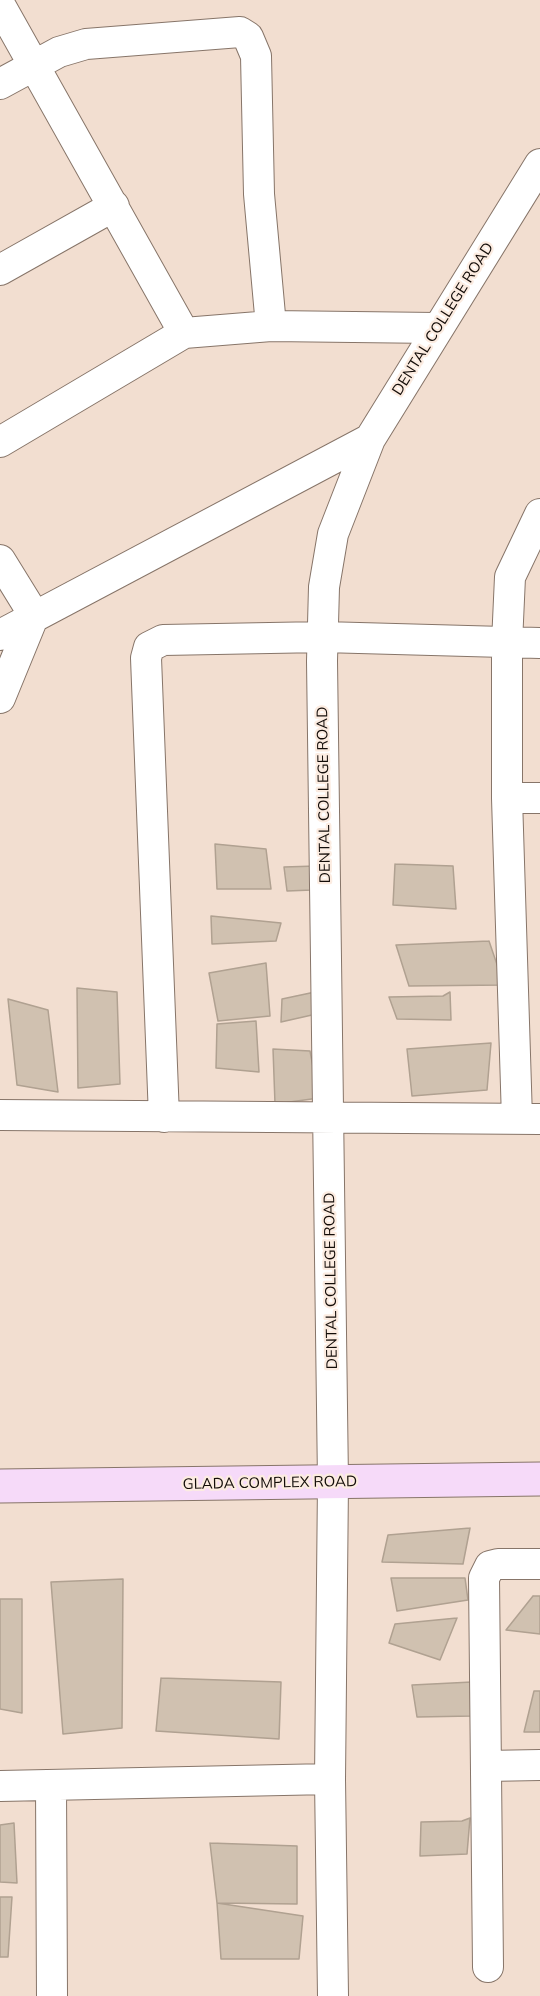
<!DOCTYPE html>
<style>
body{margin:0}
canvas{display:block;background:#f2ded0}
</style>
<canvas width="540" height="1996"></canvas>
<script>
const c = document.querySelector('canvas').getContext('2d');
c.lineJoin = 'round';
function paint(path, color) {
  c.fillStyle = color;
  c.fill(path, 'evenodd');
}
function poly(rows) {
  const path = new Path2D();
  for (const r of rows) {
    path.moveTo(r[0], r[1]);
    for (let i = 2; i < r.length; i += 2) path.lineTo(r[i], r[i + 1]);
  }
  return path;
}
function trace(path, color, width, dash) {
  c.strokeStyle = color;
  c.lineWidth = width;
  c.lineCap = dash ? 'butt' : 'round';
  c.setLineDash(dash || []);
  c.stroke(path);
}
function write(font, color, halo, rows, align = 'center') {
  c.font = font + ' Mulish,sans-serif';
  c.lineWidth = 4.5;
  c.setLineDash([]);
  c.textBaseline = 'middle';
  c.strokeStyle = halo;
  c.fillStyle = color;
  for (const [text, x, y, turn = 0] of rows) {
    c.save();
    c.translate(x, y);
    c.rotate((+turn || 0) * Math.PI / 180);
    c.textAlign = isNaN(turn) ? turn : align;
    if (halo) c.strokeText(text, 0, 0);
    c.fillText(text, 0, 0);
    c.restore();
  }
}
const building = poly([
 [215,844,266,849,271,889,217,889,215,844],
 [395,864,453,866,456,909,393,905,395,864],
 [316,866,312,890,287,891,284,867,316,866],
 [211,916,281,923,276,941,212,944,211,916],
 [489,941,504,985,409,986,396,945,489,941],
 [266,963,270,1016,218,1021,209,973,266,963],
 [77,988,117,992,120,1084,78,1088,77,988],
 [315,992,312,1015,281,1022,282,999,315,992],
 [450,992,451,1020,397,1019,389,997,443,996,450,992],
 [8,999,48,1010,58,1092,17,1085,8,999],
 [256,1021,259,1072,216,1068,217,1024,256,1021],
 [491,1043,487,1090,412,1096,407,1049,491,1043],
 [273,1049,310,1051,319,1098,275,1104,273,1049],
 [470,1528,463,1564,382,1562,388,1535,470,1528],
 [391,1578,465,1578,468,1600,397,1611,391,1578],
 [123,1579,122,1728,63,1734,51,1582,123,1579],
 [533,1596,540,1596,540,1634,506,1630,533,1596],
 [0,1599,22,1599,22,1713,0,1709,0,1599],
 [457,1618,440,1660,389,1643,395,1624,457,1618],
 [161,1678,281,1682,279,1739,156,1731,161,1678],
 [472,1682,473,1716,417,1717,412,1685,472,1682],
 [534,1691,540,1691,540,1732,524,1732,534,1691],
 [470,1818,467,1854,420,1856,421,1822,462,1821,470,1818],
 [14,1823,17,1883,0,1882,0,1825,14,1823],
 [210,1843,297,1846,297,1904,217,1903,210,1843],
 [0,1897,12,1897,8,1957,0,1957,0,1897],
 [217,1903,303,1916,299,1959,221,1959,217,1903]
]);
const street = poly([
 [0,5,184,333],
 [0,84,59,52,86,44,240,32,248,37,256,56,259,194,271,326],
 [0,270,114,206],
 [0,442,184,333,271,326,436,328],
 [0,560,34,615],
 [0,635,370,439],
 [0,698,34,615],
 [507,798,540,798],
 [0,1115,540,1119],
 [164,1117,146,658,149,647,163,640,323,637,540,643],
 [517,1119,507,798,507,643,510,577,540,514],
 [486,1766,540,1765],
 [51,1785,52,1996],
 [0,1786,330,1779],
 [488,1967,484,1578,490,1566,498,1564,540,1564],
 [333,1996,330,1779,333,1482,322,661,324,587,333,534,370,439,540,164]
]);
const secondary = poly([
 [0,1486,540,1479]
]);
const streetNames = [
 ["DENTAL COLLEGE ROAD",443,319,-58],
 ["DENTAL COLLEGE ROAD",324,795,-91],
 ["DENTAL COLLEGE ROAD",331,1281,-91],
 ["GLADA COMPLEX ROAD",270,1483,-1]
];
paint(building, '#d0c1b0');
trace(building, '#b0a191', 1.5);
trace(street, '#877569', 32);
trace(secondary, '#877569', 35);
trace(street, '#fff', 30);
trace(secondary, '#f6daf9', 33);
write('15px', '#130c08', '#fcece1', streetNames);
</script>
